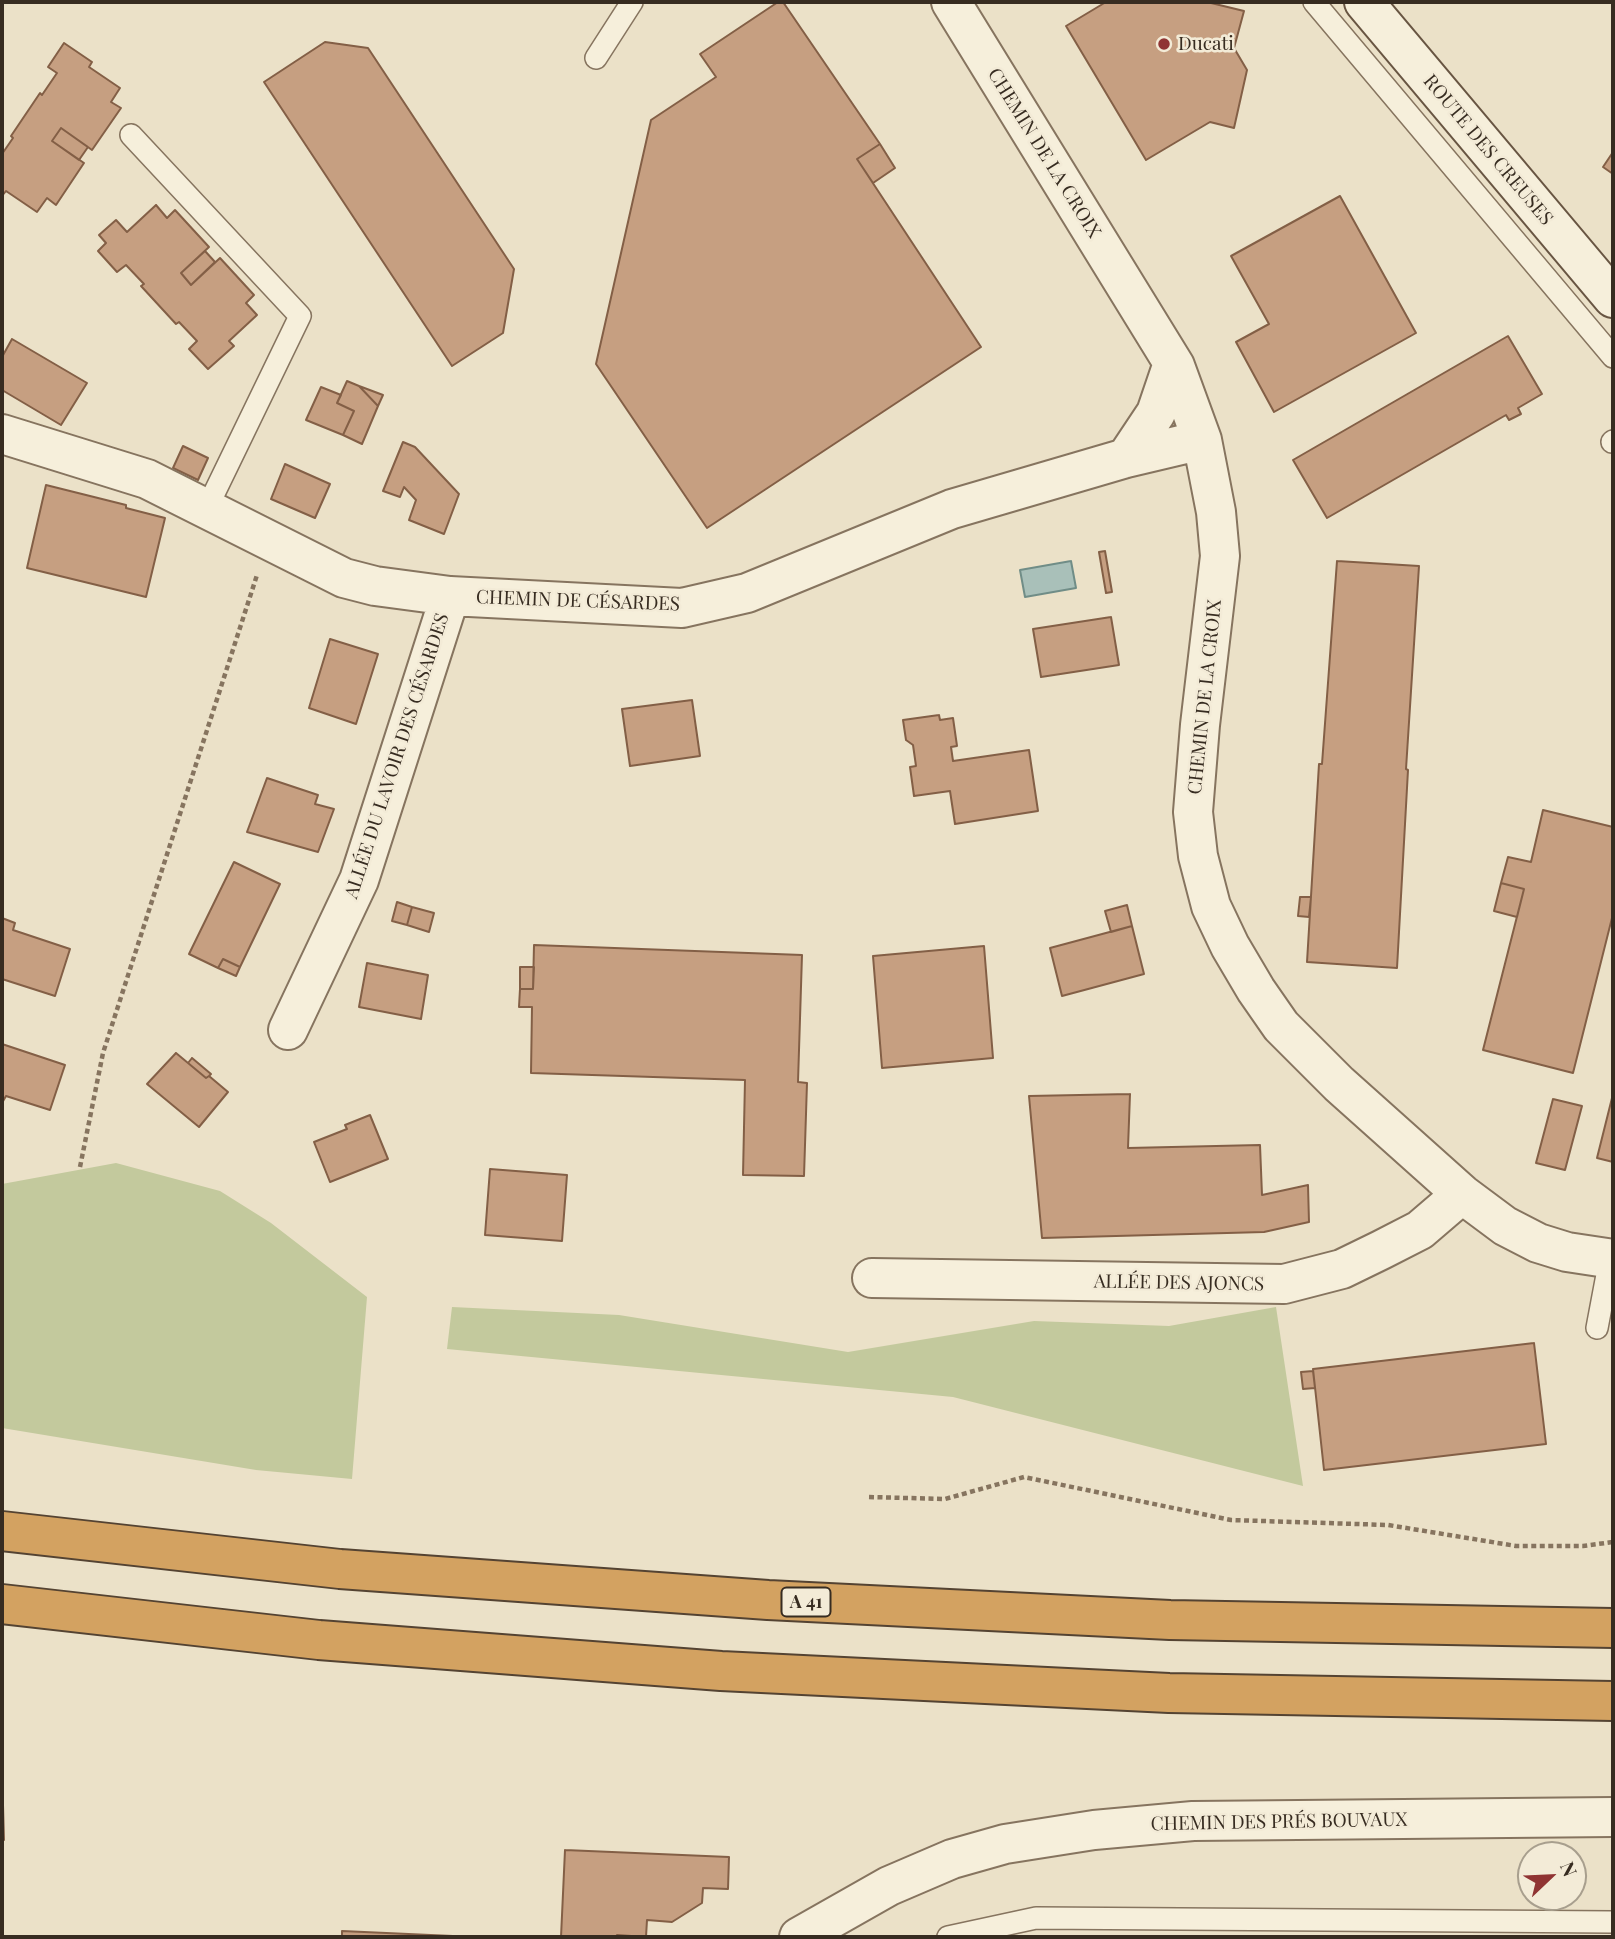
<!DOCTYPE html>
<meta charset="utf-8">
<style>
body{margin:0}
#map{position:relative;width:1615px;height:1939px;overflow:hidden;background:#ebe1c8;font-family:"Playfair Display",serif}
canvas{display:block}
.frame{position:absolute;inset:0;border:4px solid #372c21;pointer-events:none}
.north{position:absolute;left:1517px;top:1841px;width:70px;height:70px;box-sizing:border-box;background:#f3ebd7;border:2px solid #a89f8e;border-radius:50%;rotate:67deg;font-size:19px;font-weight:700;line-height:28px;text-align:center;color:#372c21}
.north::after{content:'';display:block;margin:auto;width:24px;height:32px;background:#903433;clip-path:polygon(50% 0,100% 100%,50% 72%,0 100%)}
</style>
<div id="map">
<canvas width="1615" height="1939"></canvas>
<div class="frame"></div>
<div class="north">N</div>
</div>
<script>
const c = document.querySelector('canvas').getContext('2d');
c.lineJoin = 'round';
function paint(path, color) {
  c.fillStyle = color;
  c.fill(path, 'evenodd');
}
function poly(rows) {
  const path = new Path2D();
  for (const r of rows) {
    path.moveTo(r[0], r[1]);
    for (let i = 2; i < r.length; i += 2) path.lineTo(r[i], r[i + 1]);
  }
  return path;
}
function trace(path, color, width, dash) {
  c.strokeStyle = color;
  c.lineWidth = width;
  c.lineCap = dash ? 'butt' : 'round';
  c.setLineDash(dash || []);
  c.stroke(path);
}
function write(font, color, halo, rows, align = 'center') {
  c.font = font + ' "Playfair Display",serif';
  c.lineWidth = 5;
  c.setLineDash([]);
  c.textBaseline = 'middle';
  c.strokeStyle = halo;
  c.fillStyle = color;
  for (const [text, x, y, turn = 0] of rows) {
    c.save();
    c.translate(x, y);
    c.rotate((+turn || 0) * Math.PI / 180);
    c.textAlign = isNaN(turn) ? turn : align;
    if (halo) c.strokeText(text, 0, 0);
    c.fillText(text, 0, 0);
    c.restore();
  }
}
const green = poly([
 [116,1163,220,1191,271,1223,367,1297,352,1479,256,1470,2,1428,2,1184],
 [452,1307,619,1315,848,1352,1034,1321,1169,1326,1276,1307,1303,1486,953,1397,447,1349]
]);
const water = poly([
 [1071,561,1076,588,1025,597,1020,570,1071,561]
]);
const building = poly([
 [778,2,783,2,880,144,857,159,981,347,707,528,596,364,651,120,716,77,700,54,778,2],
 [1106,2,1207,2,1244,11,1234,48,1247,70,1234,128,1210,122,1146,160,1066,26,1106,2],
 [325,42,368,48,514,269,503,333,452,366,264,82,325,42],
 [64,43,92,62,89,67,120,88,111,102,121,108,92,150,61,128,52,141,84,163,56,205,47,198,37,212,6,191,2,196,2,154,13,138,11,136,40,93,42,95,57,73,48,67,64,43],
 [61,128,88,147,79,160,52,141,61,128],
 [880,144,895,168,873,183,857,159,880,144],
 [1613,152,1613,174,1603,167,1613,152],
 [1340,196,1416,333,1274,412,1236,342,1269,324,1231,256,1340,196],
 [156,205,167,218,175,210,209,247,181,273,191,285,220,258,254,295,246,303,257,315,229,341,234,346,208,369,189,349,197,341,179,322,176,324,141,286,144,284,126,265,117,272,98,251,106,243,99,235,116,220,127,232,156,205],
 [205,251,215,262,191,285,181,273,205,251],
 [1508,336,1542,394,1518,408,1521,414,1509,420,1506,415,1327,518,1293,460,1508,336],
 [12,339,87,383,61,425,2,390,2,357,12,339],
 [347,381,359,386,378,406,362,444,343,435,354,411,337,403,347,381],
 [359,386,383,395,378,406,359,386],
 [321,387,341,395,337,403,354,411,343,435,306,420,321,387],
 [403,442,415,447,459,494,444,534,409,520,416,500,404,487,400,497,383,491,403,442],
 [183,446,208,458,198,480,173,468,183,446],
 [285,464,330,484,315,518,271,499,285,464],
 [46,485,126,505,126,508,165,518,146,597,27,568,46,485],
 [1105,551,1112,592,1106,593,1099,552,1105,551],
 [1337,561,1419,566,1406,769,1408,770,1397,968,1307,962,1319,764,1322,764,1337,561],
 [1111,617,1119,665,1041,677,1033,629,1111,617],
 [330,639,378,654,356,724,309,708,330,639],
 [692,700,700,756,630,766,622,709,692,700],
 [939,715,940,720,953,718,957,746,951,747,953,761,1029,750,1038,811,955,824,950,791,914,796,910,767,916,766,913,745,906,740,903,720,939,715],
 [267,778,318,795,315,804,334,809,318,852,247,832,267,778],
 [1543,810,1613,827,1613,914,1573,1073,1483,1050,1524,889,1501,883,1508,857,1531,862,1543,810],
 [234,862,280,884,240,967,223,959,218,968,189,954,234,862],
 [1501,883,1524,889,1517,917,1494,911,1501,883],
 [1300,897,1311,897,1309,917,1298,916,1300,897],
 [397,902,412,907,407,925,392,921,397,902],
 [1127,905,1132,926,1111,932,1105,911,1127,905],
 [412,907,434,913,429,932,407,925,412,907],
 [2,918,15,923,13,930,70,949,55,996,2,979,2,918],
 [1132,926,1144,974,1062,996,1050,948,1132,926],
 [534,945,802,955,798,1082,807,1083,804,1176,743,1175,745,1080,531,1073,532,1007,519,1007,520,989,533,989,534,945],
 [984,946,993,1058,882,1068,873,956,984,946],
 [223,959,240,967,236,976,218,968,223,959],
 [367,963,428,975,421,1019,359,1007,367,963],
 [520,967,534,967,533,989,520,989,520,967],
 [2,1044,65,1065,50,1110,6,1096,2,1103,2,1044],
 [176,1053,206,1078,209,1076,228,1092,199,1127,147,1084,176,1053],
 [192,1058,211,1074,209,1076,206,1078,188,1063,192,1058],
 [1130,1094,1128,1148,1260,1145,1262,1195,1308,1185,1309,1222,1264,1232,1042,1238,1029,1096,1130,1094],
 [1613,1094,1613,1162,1597,1158,1613,1094],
 [1553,1099,1582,1106,1565,1170,1536,1163,1553,1099],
 [370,1115,388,1159,330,1182,314,1142,347,1129,345,1125,370,1115],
 [490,1169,567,1175,562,1241,485,1235,490,1169],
 [1534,1343,1546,1444,1324,1470,1313,1369,1534,1343],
 [1313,1371,1315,1388,1303,1389,1301,1372,1313,1371],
 [2,1770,4,1840,2,1840,2,1770],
 [565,1850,729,1857,728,1889,703,1888,702,1903,672,1922,647,1920,646,1937,617,1935,617,1937,561,1937,565,1850],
 [342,1931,475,1937,342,1937,342,1931]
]);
const path = poly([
 [80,1167,103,1053,257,575],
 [869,1497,945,1499,1024,1477,1231,1520,1388,1525,1516,1546,1583,1546,1613,1542]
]);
const service = poly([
 [1314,2,1613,357],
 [596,58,632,2],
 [131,135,300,316,206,510],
 [1612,442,1613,441],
 [1597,1328,1610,1259],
 [948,1937,1036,1918,1613,1922]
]);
const minor = poly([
 [951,2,1175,366,1202,440,1216,512,1220,556,1200,725,1193,812,1198,856,1211,906,1230,946,1256,990,1281,1026,1339,1084,1462,1194,1505,1226,1538,1243,1567,1252,1613,1259],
 [2,434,147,479,344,578,375,586,450,596,682,608,747,593,952,509,1126,458,1202,440],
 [1126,458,1156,413,1173,363],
 [288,1030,359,880,450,596],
 [872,1278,1284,1284,1342,1269,1381,1250,1420,1230,1462,1194]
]);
const tertiary = poly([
 [799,1937,889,1886,952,1859,1005,1844,1094,1830,1193,1821,1613,1817]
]);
const secondary = poly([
 [1364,2,1613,298]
]);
const motorway = poly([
 [2,1531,340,1569,768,1600,1170,1620,1613,1628],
 [2,1604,319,1640,721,1671,1169,1693,1613,1701]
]);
const markers = [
 [1164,44,7,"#903433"]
];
const shields = [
 [806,1602,49]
];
const shieldNames = [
 ["A 41",806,1602]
];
const poiNames = [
 ["Ducati",1178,44]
];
const streetNames = [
 ["ROUTE DES CREUSES",1488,150,50],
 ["CHEMIN DE LA CROIX",1044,153,58],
 ["CHEMIN DE CÉSARDES",578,601,2],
 ["CHEMIN DE LA CROIX",1205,697,-84],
 ["ALLÉE DU LAVOIR DES CÉSARDES",397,756,-72],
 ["ALLÉE DES AJONCS",1179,1283,1],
 ["CHEMIN DES PRÉS BOUVAUX",1279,1822,-1]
];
paint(green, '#c3c99d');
paint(water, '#a9c0b9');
trace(water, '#708d87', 2);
paint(building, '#c69f81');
trace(building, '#835f46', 2);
trace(service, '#86745f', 24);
trace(minor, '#86745f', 42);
trace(tertiary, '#86745f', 42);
trace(secondary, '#685542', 42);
trace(motorway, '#544332', 42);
trace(path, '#86745f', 4.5, [5, 3.5]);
trace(service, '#f6efdb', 21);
trace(minor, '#f6efdb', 38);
trace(tertiary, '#f6efdb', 38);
trace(secondary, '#f6efdb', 38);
trace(motorway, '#d3a261', 38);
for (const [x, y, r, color] of markers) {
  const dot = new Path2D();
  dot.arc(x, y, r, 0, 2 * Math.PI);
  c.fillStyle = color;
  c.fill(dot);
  trace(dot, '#f3ebd7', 2.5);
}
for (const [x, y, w] of shields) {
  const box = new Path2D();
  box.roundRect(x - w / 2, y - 14.5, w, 29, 5);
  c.fillStyle = '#f3ebd7';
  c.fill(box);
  trace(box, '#372c21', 2);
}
write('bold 18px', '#372c21', null, shieldNames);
write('19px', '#372c21', '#f3ebd7', poiNames, 'left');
write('19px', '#372c21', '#f3ebd7', streetNames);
</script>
